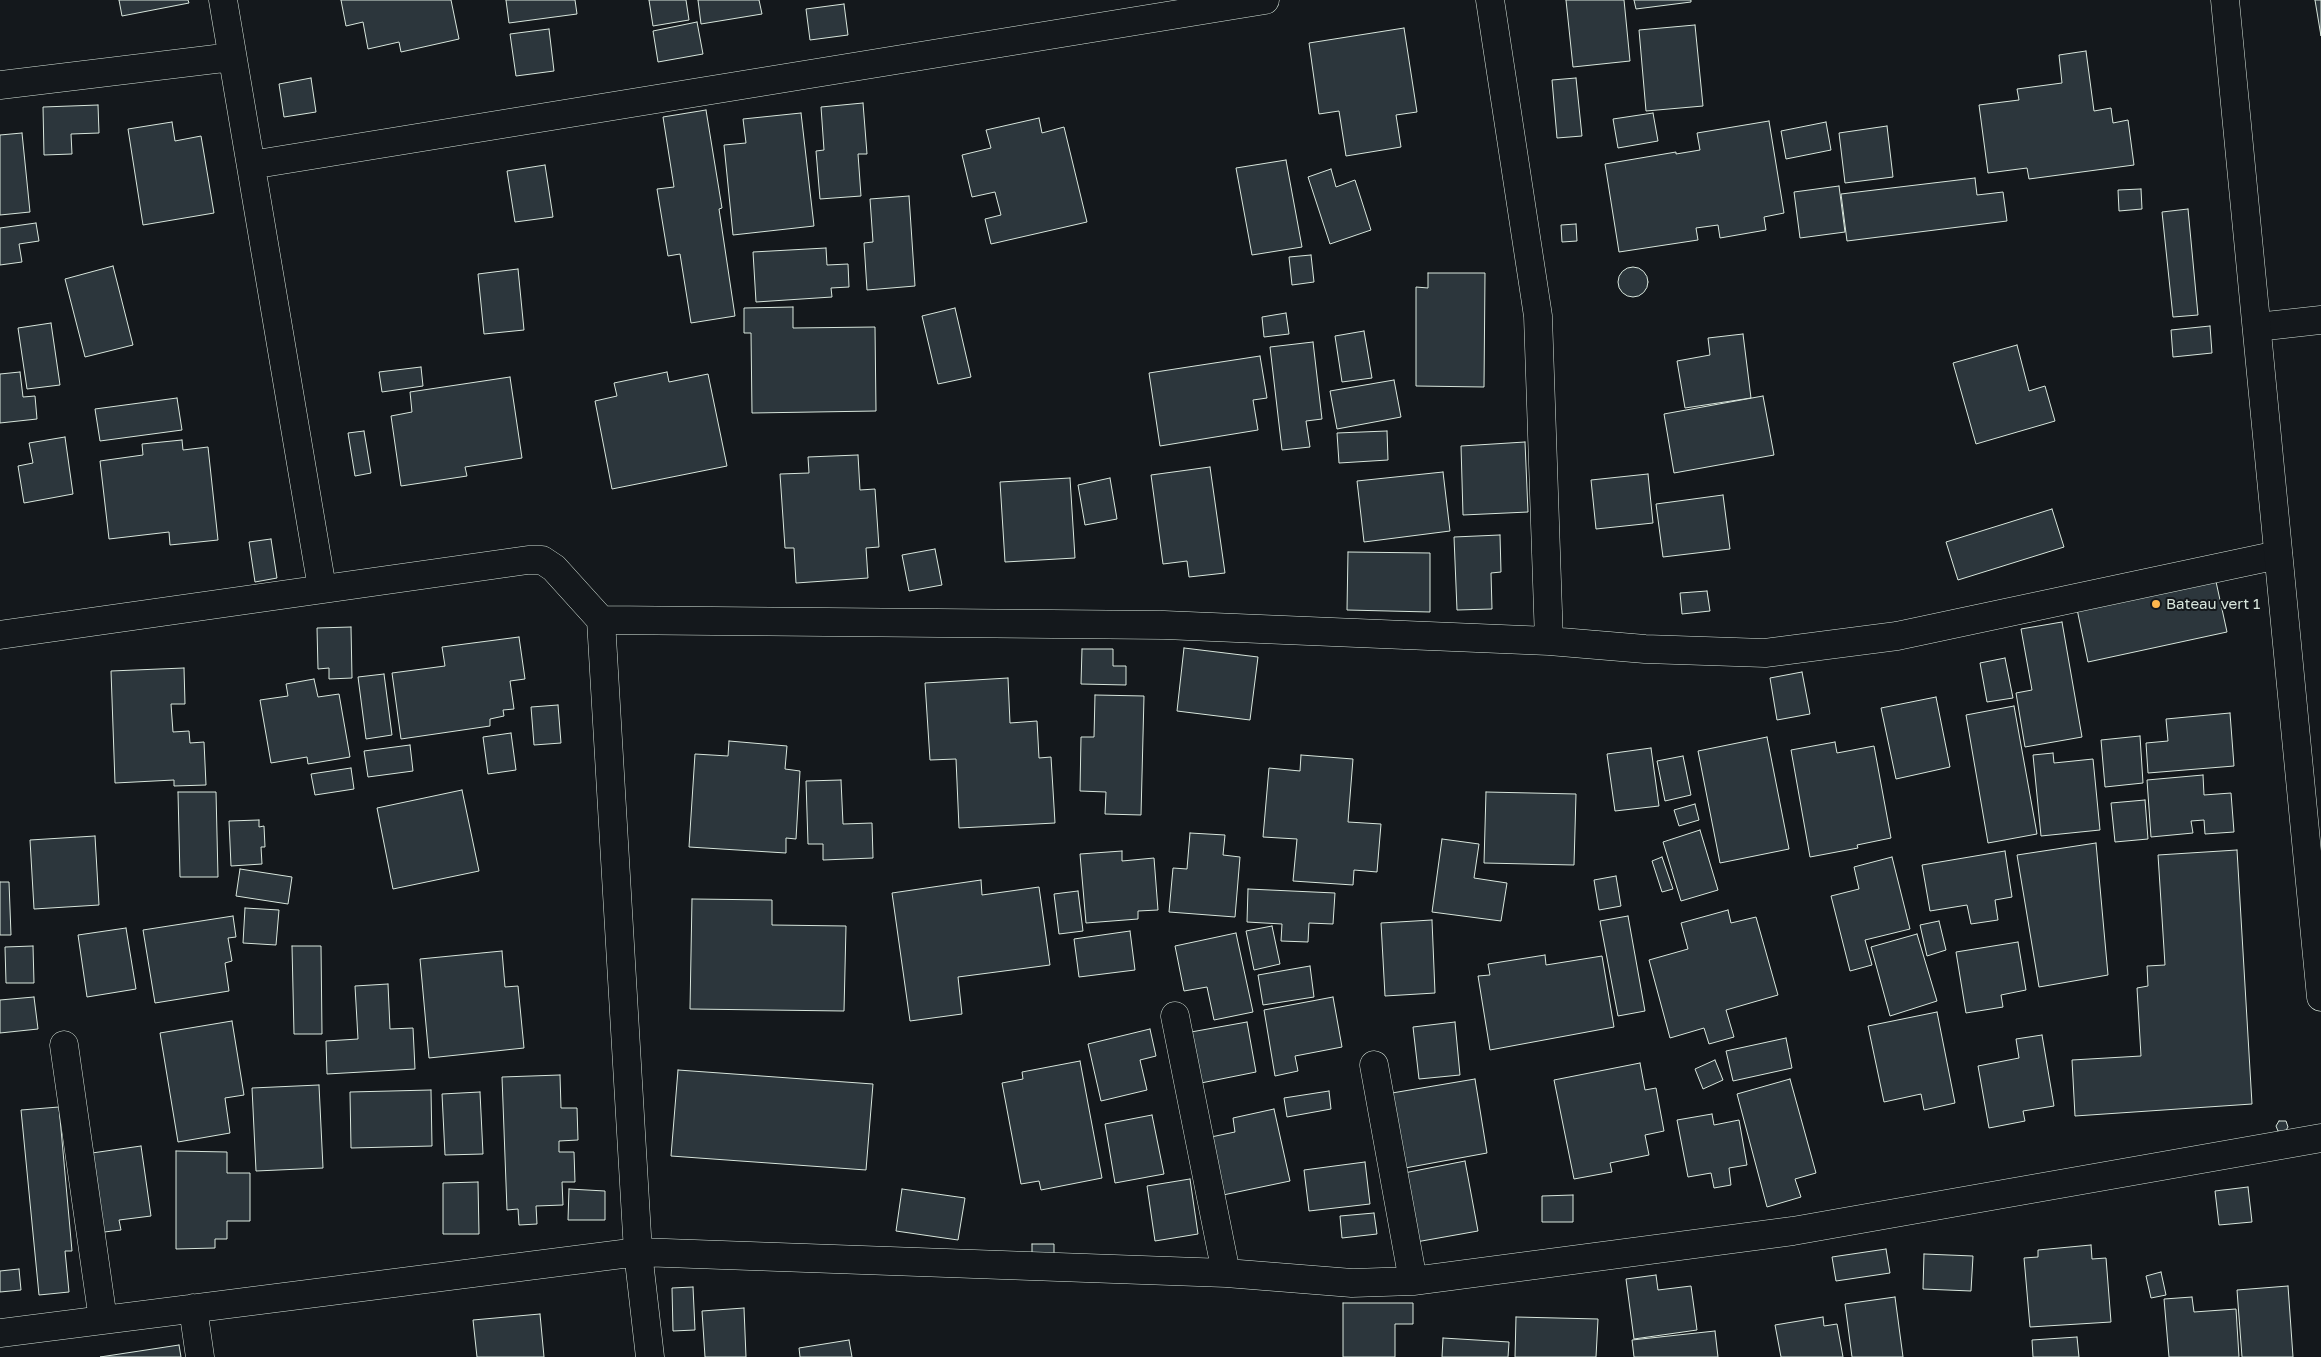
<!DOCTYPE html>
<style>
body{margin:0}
canvas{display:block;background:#14181c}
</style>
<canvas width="2321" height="1357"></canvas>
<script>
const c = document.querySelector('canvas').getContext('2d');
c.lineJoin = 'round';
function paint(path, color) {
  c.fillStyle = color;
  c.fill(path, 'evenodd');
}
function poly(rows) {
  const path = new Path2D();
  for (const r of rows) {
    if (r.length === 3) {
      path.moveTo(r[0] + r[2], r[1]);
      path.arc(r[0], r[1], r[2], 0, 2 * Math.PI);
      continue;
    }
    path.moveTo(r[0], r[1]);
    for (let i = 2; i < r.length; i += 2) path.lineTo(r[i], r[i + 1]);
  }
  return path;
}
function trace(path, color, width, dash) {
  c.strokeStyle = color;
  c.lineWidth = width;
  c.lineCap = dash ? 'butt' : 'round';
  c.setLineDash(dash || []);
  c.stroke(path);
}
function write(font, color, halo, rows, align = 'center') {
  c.font = font + ' "Golos Text",sans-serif';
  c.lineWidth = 4;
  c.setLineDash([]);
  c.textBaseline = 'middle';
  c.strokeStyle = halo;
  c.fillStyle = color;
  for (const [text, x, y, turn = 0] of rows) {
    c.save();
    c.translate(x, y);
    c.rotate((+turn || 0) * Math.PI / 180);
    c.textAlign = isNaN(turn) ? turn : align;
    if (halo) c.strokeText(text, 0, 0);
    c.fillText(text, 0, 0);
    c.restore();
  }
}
const building = poly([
 [119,0,188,0,189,3,122,16,119,0],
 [341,0,451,0,459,39,401,52,399,42,368,49,363,22,346,26,341,0],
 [506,0,575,0,577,14,509,23,506,0],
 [649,0,686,0,689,20,653,26,649,0],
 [698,0,759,0,762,14,701,24,698,0],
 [1566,0,1624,0,1630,61,1573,67,1566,0],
 [1634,0,1691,0,1691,2,1636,9,1634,0],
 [2315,0,2321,0,2321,36,2315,0],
 [844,4,848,35,810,40,806,9,844,4],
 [697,22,703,54,658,62,653,31,697,22],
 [1695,25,1703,106,1646,111,1639,30,1695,25],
 [1404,28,1417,112,1396,115,1401,147,1346,156,1339,111,1319,114,1309,43,1404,28],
 [549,29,554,71,516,76,510,34,549,29],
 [2086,51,2094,111,2111,108,2113,123,2128,120,2134,165,2029,179,2027,168,1988,173,1979,105,2019,100,2017,89,2062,83,2059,55,2086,51],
 [311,78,316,112,284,117,279,84,311,78],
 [1576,78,1582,136,1557,138,1552,80,1576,78],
 [863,103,867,154,858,154,861,196,820,199,816,151,824,150,821,107,863,103],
 [98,105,99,133,71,134,72,154,44,155,43,107,98,105],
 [706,110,722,208,719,209,735,316,691,323,680,254,668,256,657,189,674,187,663,117,706,110],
 [801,113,814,226,733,235,724,145,746,143,743,119,801,113],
 [1653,113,1658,141,1618,148,1613,119,1653,113],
 [1039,118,1042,133,1064,127,1087,222,991,244,985,219,1001,215,995,192,972,197,962,155,991,148,986,130,1039,118],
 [1769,121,1784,213,1764,217,1766,230,1720,238,1718,225,1696,228,1698,240,1619,252,1605,164,1676,152,1676,154,1700,150,1697,133,1769,121],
 [172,122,175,141,201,136,214,213,143,225,128,129,172,122],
 [1826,122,1831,150,1786,159,1781,131,1826,122],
 [1887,126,1893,177,1845,183,1839,133,1887,126],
 [22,133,30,212,0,215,0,135,22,133],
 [1286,160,1302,247,1252,255,1236,168,1286,160],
 [545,165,553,217,515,222,507,171,545,165],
 [1331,169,1336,187,1355,180,1371,230,1330,244,1308,177,1331,169],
 [1975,178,1977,195,2003,192,2007,221,1847,241,1841,194,1975,178],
 [1839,186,1845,232,1800,238,1794,192,1839,186],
 [2141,189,2142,209,2119,211,2118,190,2141,189],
 [909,196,915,286,867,290,864,243,873,242,870,199,909,196],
 [2188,209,2198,315,2173,317,2162,212,2188,209],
 [36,223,39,241,19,244,22,262,0,265,0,228,36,223],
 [1576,224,1577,241,1562,242,1561,225,1576,224],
 [826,248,827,265,848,264,849,287,831,288,832,297,756,302,753,252,826,248],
 [1311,255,1314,282,1292,285,1289,257,1311,255],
 [113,266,133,345,85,357,65,279,113,266],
 [1633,282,15],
 [518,269,524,330,484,334,478,274,518,269],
 [1428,273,1485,273,1484,387,1416,386,1416,287,1428,288,1428,273],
 [793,307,793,328,875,327,876,411,752,413,751,333,744,333,744,308,793,307],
 [955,308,971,377,938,384,922,316,955,308],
 [1286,313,1289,334,1264,337,1262,317,1286,313],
 [51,323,60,385,27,389,18,328,51,323],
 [2210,326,2212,353,2173,357,2171,330,2210,326],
 [1364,331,1372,378,1342,382,1335,336,1364,331],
 [1743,334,1751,398,1685,408,1677,361,1710,355,1708,338,1743,334],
 [1313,342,1322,419,1306,421,1310,447,1282,450,1270,347,1313,342],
 [2017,345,2029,391,2045,386,2055,421,1976,444,1953,363,2017,345],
 [1260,356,1267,398,1253,400,1258,430,1160,446,1149,373,1260,356],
 [421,367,423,386,382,392,379,372,421,367],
 [20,372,23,397,35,396,37,419,0,423,0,374,20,372],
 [667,372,669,382,708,374,727,466,612,489,595,401,617,396,614,383,667,372],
 [510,377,522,458,465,467,467,476,401,486,391,416,412,412,410,392,510,377],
 [1394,380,1401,417,1337,429,1330,391,1394,380],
 [1763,396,1774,455,1674,473,1664,414,1763,396],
 [177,398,182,430,100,441,95,409,177,398],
 [364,431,371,473,355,476,348,433,364,431],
 [1387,431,1388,460,1339,463,1337,433,1387,431],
 [65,437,73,494,24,503,18,466,33,463,29,443,65,437],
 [182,440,183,450,208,447,218,540,170,545,169,532,109,539,100,461,143,455,142,444,182,440],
 [1525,442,1528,512,1463,515,1461,446,1525,442],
 [858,455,860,490,875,489,879,547,866,548,868,578,796,583,794,548,785,548,780,474,809,473,808,457,858,455],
 [1210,467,1225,573,1189,577,1187,561,1163,564,1151,475,1210,467],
 [1443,472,1450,531,1364,542,1357,481,1443,472],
 [1648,474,1653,523,1596,529,1591,480,1648,474],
 [1070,478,1075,558,1005,562,1000,482,1070,478],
 [1110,478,1117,519,1085,525,1078,485,1110,478],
 [1723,495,1730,549,1663,557,1656,504,1723,495],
 [2052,509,2064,547,1958,580,1946,542,2052,509],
 [1500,535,1501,572,1491,573,1492,609,1457,610,1454,537,1500,535],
 [271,539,277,578,255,582,249,542,271,539],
 [935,549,942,585,909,591,902,555,935,549],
 [1348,552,1430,553,1430,612,1347,610,1348,552],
 [2215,577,2227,632,2088,662,2077,609,2215,577],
 [1707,591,1710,611,1682,614,1680,593,1707,591],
 [2062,622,2082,737,2025,747,2016,693,2032,690,2021,629,2062,622],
 [351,627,352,678,329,679,329,668,318,669,317,628,351,627],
 [519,637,525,679,510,681,514,709,503,710,504,716,490,719,490,726,401,739,392,673,445,666,442,647,519,637],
 [1184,648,1258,657,1250,720,1177,711,1184,648],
 [1082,649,1113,649,1113,666,1126,666,1126,685,1081,684,1082,649],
 [2005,658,2013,698,1987,702,1980,663,2005,658],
 [184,668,185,704,171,704,173,732,189,731,190,743,204,742,206,785,174,786,174,780,115,783,111,671,184,668],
 [1802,672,1810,714,1777,720,1770,678,1802,672],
 [384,674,392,735,366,739,358,677,384,674],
 [1008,678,1010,723,1037,721,1039,758,1051,757,1055,823,959,828,956,759,930,760,925,683,1008,678],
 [314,679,318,697,339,694,350,757,308,764,307,757,271,763,260,700,288,696,286,684,314,679],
 [1095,695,1144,696,1141,815,1105,814,1106,792,1080,791,1081,737,1094,737,1095,695],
 [1936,697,1950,767,1896,779,1881,708,1936,697],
 [558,705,561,743,534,745,531,707,558,705],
 [2014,706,2037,834,1988,843,1966,715,2014,706],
 [2230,713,2234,766,2148,773,2146,743,2168,741,2166,719,2230,713],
 [511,733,516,770,488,774,483,737,511,733],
 [2140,736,2143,783,2105,787,2101,740,2140,736],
 [1767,737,1789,849,1720,863,1698,751,1767,737],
 [729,741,787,746,785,769,800,771,796,839,786,838,786,853,689,847,695,754,728,756,729,741],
 [1835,742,1837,753,1874,746,1891,838,1857,845,1858,848,1810,857,1791,750,1835,742],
 [410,745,413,771,368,777,364,751,410,745],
 [1651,748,1659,806,1615,811,1607,754,1651,748],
 [2053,753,2054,763,2093,759,2100,830,2041,836,2033,755,2053,753],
 [1301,755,1353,759,1348,822,1381,824,1377,872,1354,870,1353,885,1293,881,1297,839,1263,837,1269,768,1300,771,1301,755],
 [1683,756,1691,795,1665,801,1657,761,1683,756],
 [351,768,354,789,315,795,311,774,351,768],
 [2203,775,2204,795,2231,793,2234,832,2205,834,2204,820,2191,821,2193,833,2151,837,2147,780,2203,775],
 [841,780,843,824,872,823,873,858,823,860,823,844,808,844,806,781,841,780],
 [462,790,479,871,393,889,377,808,462,790],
 [178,792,216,792,218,877,180,877,178,792],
 [1486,792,1576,794,1574,865,1484,863,1486,792],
 [2145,800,2148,839,2115,842,2111,803,2145,800],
 [1695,804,1699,820,1679,826,1674,810,1695,804],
 [259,820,259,827,264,826,265,847,261,847,262,864,231,866,229,821,259,820],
 [1700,830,1718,890,1681,901,1663,842,1700,830],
 [1190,833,1225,835,1223,855,1240,857,1235,917,1169,912,1173,868,1187,869,1190,833],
 [95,836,99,905,34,909,30,840,95,836],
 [1442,839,1479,844,1474,878,1507,883,1501,921,1432,912,1442,839],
 [2096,843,2108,975,2039,987,2017,855,2096,843],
 [2237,850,2252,1104,2075,1116,2072,1060,2141,1056,2137,988,2148,986,2147,966,2165,965,2158,855,2237,850],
 [1122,851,1122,861,1154,858,1158,910,1138,911,1138,919,1086,923,1080,854,1122,851],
 [2005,851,2012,897,1995,900,1998,920,1971,924,1967,905,1930,911,1922,865,2005,851],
 [1662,857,1673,889,1662,892,1652,861,1662,857],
 [1892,857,1910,929,1865,940,1872,965,1850,971,1831,896,1859,889,1854,867,1892,857],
 [240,869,292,877,288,904,236,896,240,869],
 [1616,876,1621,906,1599,910,1594,880,1616,876],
 [981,880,982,895,1039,887,1050,965,958,977,962,1014,910,1021,892,893,981,880],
 [0,882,9,882,11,935,0,935,0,882],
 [1248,889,1335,893,1333,924,1309,923,1308,942,1281,941,1282,924,1247,922,1248,889],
 [1078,891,1083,931,1059,934,1054,894,1078,891],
 [692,899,772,900,772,925,846,926,844,1011,690,1009,692,899],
 [245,908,279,910,276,945,243,943,245,908],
 [1728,910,1731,923,1756,917,1778,995,1726,1010,1734,1037,1709,1044,1704,1028,1670,1038,1649,960,1688,949,1681,923,1728,910],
 [233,916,236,937,228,938,232,961,225,963,229,991,155,1003,143,930,233,916],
 [1628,916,1645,1011,1618,1016,1600,921,1628,916],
 [1432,920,1435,993,1385,996,1381,923,1432,920],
 [1939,921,1946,950,1927,956,1920,925,1939,921],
 [1272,926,1280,964,1254,970,1246,931,1272,926],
 [126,928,136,989,87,997,78,935,126,928],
 [1130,931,1135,970,1079,977,1074,939,1130,931],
 [1236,933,1253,1012,1214,1020,1207,987,1184,991,1175,946,1236,933],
 [1917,934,1937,1001,1890,1016,1871,947,1917,934],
 [2018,942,2026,990,2001,995,2003,1007,1966,1013,1956,952,2018,942],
 [33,946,34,983,6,983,5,947,33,946],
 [292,946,321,946,322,1034,294,1034,292,946],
 [502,951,505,987,518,986,524,1048,429,1058,420,959,502,951],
 [1545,955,1546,965,1602,956,1614,1027,1490,1050,1478,976,1490,975,1488,964,1545,955],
 [1310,966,1314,997,1263,1005,1258,975,1310,966],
 [388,984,390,1029,413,1028,415,1069,327,1074,326,1041,358,1039,355,986,388,984],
 [34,997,38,1029,0,1033,0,1000,34,997],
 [1333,997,1342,1047,1295,1056,1298,1071,1275,1076,1264,1010,1333,997],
 [1937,1012,1955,1103,1924,1110,1921,1094,1884,1102,1868,1026,1937,1012],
 [232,1021,244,1095,225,1098,230,1133,178,1142,160,1033,232,1021],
 [1247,1022,1256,1072,1201,1083,1191,1032,1247,1022],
 [1455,1022,1460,1075,1419,1079,1413,1027,1455,1022],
 [1150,1029,1156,1056,1140,1060,1147,1090,1101,1101,1088,1044,1150,1029],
 [2042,1035,2054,1106,2023,1111,2025,1121,1989,1128,1978,1066,2019,1058,2016,1039,2042,1035],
 [1786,1038,1792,1068,1733,1081,1726,1051,1786,1038],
 [1715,1060,1723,1080,1703,1089,1695,1069,1715,1060],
 [1080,1061,1102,1178,1041,1190,1039,1181,1021,1184,1002,1083,1023,1079,1022,1072,1080,1061],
 [1640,1063,1645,1090,1656,1088,1664,1131,1645,1135,1649,1155,1610,1163,1612,1172,1574,1179,1554,1080,1640,1063],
 [678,1070,873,1084,866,1170,671,1156,678,1070],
 [560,1075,561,1108,577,1108,578,1140,559,1141,559,1152,574,1152,575,1182,562,1182,563,1205,536,1206,537,1224,519,1225,518,1209,507,1210,502,1077,560,1075],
 [1475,1079,1487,1153,1405,1168,1392,1093,1475,1079],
 [1790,1079,1816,1173,1795,1179,1801,1197,1767,1207,1737,1094,1790,1079],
 [319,1085,323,1168,256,1171,252,1088,319,1085],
 [431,1090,432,1146,351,1148,350,1092,431,1090],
 [1329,1091,1331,1109,1287,1117,1284,1098,1329,1091],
 [480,1092,483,1154,445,1155,442,1094,480,1092],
 [59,1107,72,1251,65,1251,69,1292,39,1295,21,1110,59,1107],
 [1274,1109,1290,1181,1223,1195,1211,1137,1235,1132,1233,1118,1274,1109],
 [1712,1114,1714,1125,1739,1120,1747,1165,1729,1168,1731,1185,1714,1188,1711,1173,1688,1177,1677,1120,1712,1114],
 [1152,1115,1164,1174,1115,1183,1105,1124,1152,1115],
 [2279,1121,2286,1121,2288,1127,2285,1132,2278,1131,2276,1126,2279,1121],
 [141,1146,151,1216,119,1220,121,1230,96,1233,85,1154,141,1146],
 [176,1151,227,1152,227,1173,250,1173,250,1221,227,1221,227,1239,215,1239,215,1248,176,1249,176,1151],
 [1465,1161,1478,1231,1416,1242,1404,1173,1465,1161],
 [1365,1162,1370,1204,1309,1211,1304,1170,1365,1162],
 [1190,1179,1198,1234,1155,1241,1147,1186,1190,1179],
 [478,1182,479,1234,443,1234,443,1183,478,1182],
 [2248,1187,2252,1222,2219,1225,2215,1191,2248,1187],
 [569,1189,605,1191,605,1220,568,1220,569,1189],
 [902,1189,965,1198,958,1240,896,1231,902,1189],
 [1573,1195,1573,1222,1542,1222,1542,1196,1573,1195],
 [1374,1213,1377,1234,1342,1238,1340,1216,1374,1213],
 [1032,1244,1054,1244,1054,1257,1032,1256,1032,1244],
 [2091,1245,2092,1259,2106,1258,2111,1322,2030,1327,2024,1258,2038,1257,2038,1250,2091,1245],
 [1886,1249,1890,1273,1836,1281,1832,1257,1886,1249],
 [1924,1254,1973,1256,1971,1291,1923,1289,1924,1254],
 [19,1269,21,1290,0,1292,0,1271,19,1269],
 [2161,1272,2166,1295,2151,1298,2146,1276,2161,1272],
 [1656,1275,1658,1290,1691,1286,1697,1330,1634,1339,1626,1279,1656,1275],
 [2288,1286,2293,1357,2242,1357,2237,1290,2288,1286],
 [693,1287,695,1330,673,1331,672,1288,693,1287],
 [1895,1297,1903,1357,1852,1357,1845,1304,1895,1297],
 [2192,1297,2194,1312,2236,1309,2239,1357,2169,1357,2164,1299,2192,1297],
 [1343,1303,1413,1303,1413,1324,1395,1324,1395,1357,1343,1357,1343,1303],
 [744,1308,746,1357,705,1357,702,1311,744,1308],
 [540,1314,544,1357,477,1357,473,1320,540,1314],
 [1516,1317,1598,1319,1596,1357,1515,1357,1516,1317],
 [1823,1317,1824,1326,1837,1324,1843,1357,1781,1357,1775,1325,1823,1317],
 [1715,1331,1718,1357,1634,1357,1632,1340,1715,1331],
 [2077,1337,2079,1357,2033,1357,2032,1340,2077,1337],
 [1443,1338,1509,1342,1508,1357,1442,1357,1443,1338],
 [849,1340,852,1357,800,1357,799,1348,849,1340],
 [179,1345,181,1357,100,1357,179,1345]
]);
const minor = poly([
 [223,0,322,588],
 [1490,0,1538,316,1549,641],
 [0,85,232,57],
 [251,165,1265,0],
 [2257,327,2321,320],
 [601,620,1164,625,1549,641,1645,649,1765,653,1897,636,2278,555],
 [0,635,528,560,542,560,554,568,601,620,638,1252,650,1357],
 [1175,1016,1226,1273],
 [64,1045,103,1320],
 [1374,1065,1413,1281],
 [193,1308,200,1357],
 [0,1333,638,1252,1226,1273,1352,1283,1413,1281,1793,1231,2321,1138]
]);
const major = poly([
 [2225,0,2321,997]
]);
const markers = [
 [2156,604,5,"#ffb74d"]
];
const poiNames = [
 ["Bateau vert 1",2166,604]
];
paint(building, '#2c363c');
trace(building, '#d8e6dc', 1);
trace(minor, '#d8e6dc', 29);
trace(major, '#d8e6dc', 29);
trace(minor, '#14181c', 28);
trace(major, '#14181c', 28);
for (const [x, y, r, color] of markers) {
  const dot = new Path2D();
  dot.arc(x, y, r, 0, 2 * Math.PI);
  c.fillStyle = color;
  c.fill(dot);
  trace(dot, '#14181c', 2);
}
write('15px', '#d8e6dc', '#14181c', poiNames, 'left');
</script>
